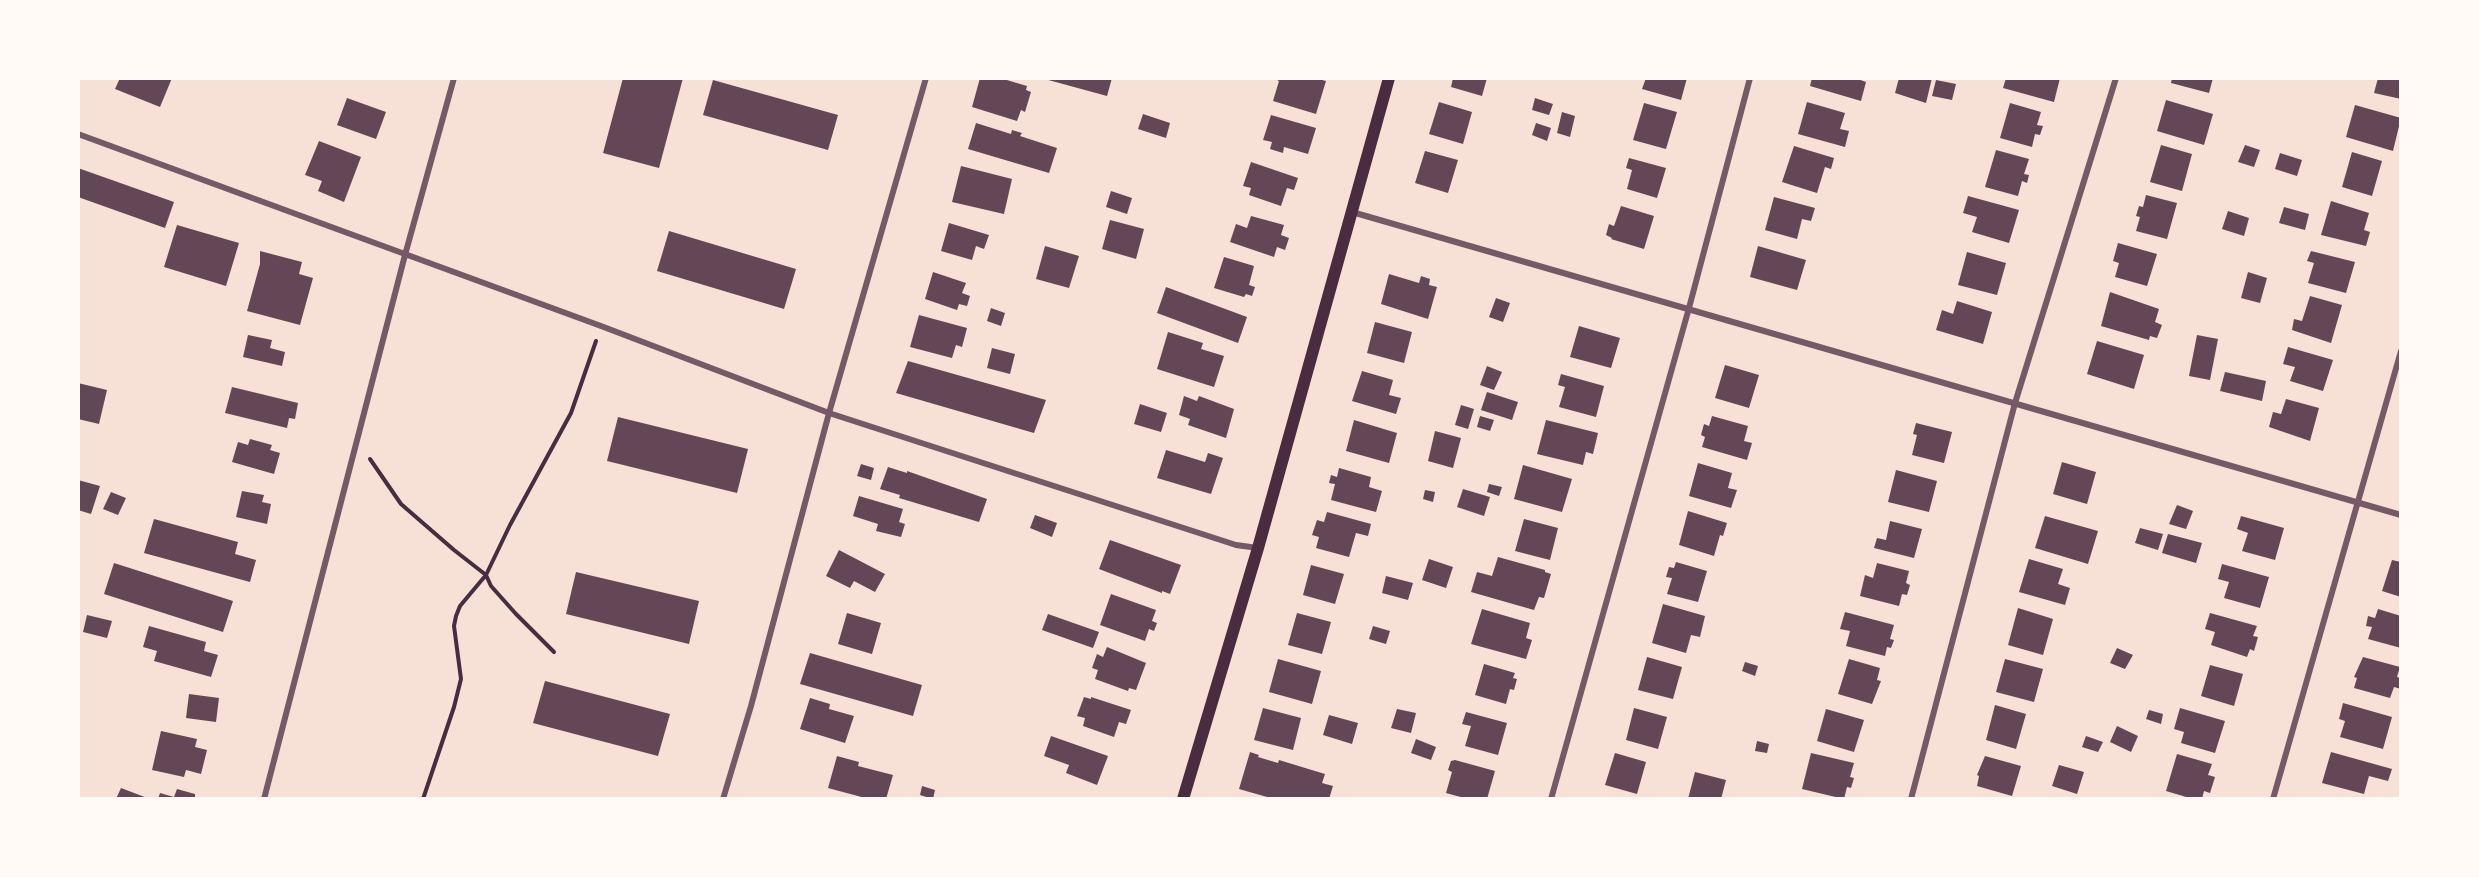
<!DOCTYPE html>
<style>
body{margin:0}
#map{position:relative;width:2479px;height:877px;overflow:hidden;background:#f7e1d7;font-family:"Work Sans",sans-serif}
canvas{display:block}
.frame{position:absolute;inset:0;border:80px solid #fffaf5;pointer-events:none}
</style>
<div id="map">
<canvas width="2479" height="877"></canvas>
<div class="frame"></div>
</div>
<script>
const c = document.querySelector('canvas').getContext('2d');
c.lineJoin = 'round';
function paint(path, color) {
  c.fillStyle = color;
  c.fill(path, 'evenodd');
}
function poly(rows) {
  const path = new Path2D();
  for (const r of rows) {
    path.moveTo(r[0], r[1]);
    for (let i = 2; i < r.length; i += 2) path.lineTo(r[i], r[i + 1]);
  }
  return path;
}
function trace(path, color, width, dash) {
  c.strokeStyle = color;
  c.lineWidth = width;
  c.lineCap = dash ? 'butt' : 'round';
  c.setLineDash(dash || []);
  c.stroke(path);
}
const building = poly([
 [120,78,172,78,160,107,115,89],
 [623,78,683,78,659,168,603,153],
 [980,78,1000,78,1027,86,1026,90,1031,92,1025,112,1021,110,1017,121,972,107],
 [1041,78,1112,78,1107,96],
 [1273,78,1315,78,1326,81,1316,114,1273,101,1279,81],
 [1453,78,1487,78,1482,96,1451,87],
 [1646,78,1687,78,1681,100,1642,89],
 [1812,78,1855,78,1866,82,1861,101,1810,86],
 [1899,78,1932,78,1926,103,1895,93],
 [2006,78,2060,78,2054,102,2003,88],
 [2172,78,2213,78,2209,93,2171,83],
 [2378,78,2401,78,2401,99,2374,93],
 [713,80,838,115,828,150,703,115],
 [1936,80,1956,84,1952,100,1932,96],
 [347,98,386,112,376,139,337,125],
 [1535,98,1553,104,1549,115,1532,110],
 [2166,100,2213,114,2204,145,2157,131],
 [1439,102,1472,112,1463,144,1429,134],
 [1807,102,1845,113,1840,129,1849,131,1845,147,1798,134],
 [1644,103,1677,112,1666,149,1633,140],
 [2010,103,2041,112,2037,125,2043,126,2040,135,2035,134,2032,147,2000,138],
 [2355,105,2401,118,2393,151,2346,137],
 [1562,112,1575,116,1570,137,1557,133],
 [1143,114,1170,123,1166,138,1138,129],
 [1271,115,1316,128,1308,154,1284,147,1283,153,1270,149,1272,142,1263,140],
 [976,123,1011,134,1012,130,1022,133,1020,136,1057,148,1049,173,968,149],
 [1536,123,1551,128,1547,141,1532,135],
 [319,141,361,157,344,202,318,191,322,181,305,175],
 [2161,145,2192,154,2182,191,2150,182],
 [2245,145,2260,150,2254,167,2238,162],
 [1794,146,1834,158,1831,169,1825,167,1817,193,1782,182],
 [1996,150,2029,159,2024,174,2029,175,2027,183,2022,181,2018,196,1985,187],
 [1425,151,1458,160,1448,193,1415,183],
 [2352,152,2382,161,2372,196,2342,187],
 [2280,153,2302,160,2297,176,2275,169],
 [1629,158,1666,168,1657,198,1627,189,1632,170,1626,168],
 [1251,162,1298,178,1294,190,1287,188,1281,206,1249,195,1251,188,1243,186],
 [961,166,1012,179,1004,214,952,202],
 [78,168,174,202,165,228,78,197],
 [1111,191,1132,198,1127,214,1106,207],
 [2146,195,2177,203,2167,239,2136,231,2140,217,2136,216,2139,206,2143,207],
 [1968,196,2019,210,2009,243,1972,232,1977,217,1963,213],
 [1774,197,1815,208,1811,221,1802,219,1797,239,1765,230],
 [2331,201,2369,213,2364,230,2370,232,2366,246,2321,235],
 [1621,206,1654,216,1644,249,1611,239,1612,238,1606,235,1609,224,1614,226],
 [2284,207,2309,214,2305,230,2279,223],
 [2228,211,2249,218,2244,236,2222,229],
 [1251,216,1284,225,1281,235,1289,238,1285,250,1277,247,1274,257,1230,242,1236,224,1247,228],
 [1110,220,1144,229,1136,259,1102,249],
 [949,223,989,235,984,249,976,246,972,260,941,251],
 [177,225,239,243,226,286,164,267],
 [669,231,796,269,784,309,657,271],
 [2118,243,2157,254,2147,286,2115,277,2119,263,2113,261],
 [1045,246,1079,256,1069,288,1036,279],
 [1758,246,1806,260,1797,290,1750,277],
 [260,251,302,262,299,274,313,278,300,325,247,311,260,264],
 [2311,251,2355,262,2346,293,2308,283,2314,263,2307,261],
 [1967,252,2006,263,1997,295,1958,285],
 [1224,257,1254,266,1249,285,1255,287,1252,296,1246,294,1244,297,1214,288],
 [933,272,966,283,962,293,970,296,967,306,959,304,957,310,925,299],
 [2248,272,2267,278,2260,303,2241,298],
 [1389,274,1419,283,1421,276,1430,279,1429,285,1437,287,1428,319,1381,304],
 [1166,287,1247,317,1238,343,1157,313],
 [2110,292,2159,309,2155,322,2162,325,2157,338,2150,336,2149,340,2101,326],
 [2310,296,2342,305,2331,343,2292,330,2294,319,2302,321],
 [1496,298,1510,303,1503,322,1489,317],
 [1957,301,1992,312,1983,344,1936,330,1942,310,1953,314],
 [991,308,1005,313,1001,326,987,321],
 [919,315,967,328,962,347,956,345,952,358,910,347],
 [1375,322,1412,332,1404,363,1367,353],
 [1579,326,1620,338,1611,368,1570,357],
 [1168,332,1203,343,1201,349,1224,356,1214,387,1157,369],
 [248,335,272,340,270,348,285,352,282,366,243,357],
 [2197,335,2218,339,2210,380,2189,376],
 [2097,341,2144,355,2134,389,2087,374],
 [2288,347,2333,360,2323,391,2290,381,2295,367,2283,364],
 [992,348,1015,354,1010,374,987,368],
 [908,361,1046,400,1034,433,896,393],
 [1725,365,1759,375,1749,408,1715,398],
 [1487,366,1502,372,1494,390,1480,385],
 [1362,371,1393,380,1389,395,1401,398,1396,414,1352,401],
 [2225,372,2266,381,2262,401,2220,391],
 [1561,374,1604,386,1596,417,1559,407,1565,387,1558,385],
 [78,383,107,390,99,424,78,419],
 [232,387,298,403,295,419,289,418,287,428,225,413],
 [1487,392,1518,402,1512,420,1481,410],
 [1184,396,1197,401,1199,396,1234,409,1226,438,1188,425,1190,419,1179,415],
 [2286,399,2319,408,2310,441,2269,427,2273,412,2281,414],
 [1140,404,1167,413,1161,432,1134,424],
 [1461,405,1474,409,1468,429,1455,425],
 [1480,416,1494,420,1490,431,1477,427],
 [1712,416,1748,426,1744,441,1752,443,1747,460,1702,447,1705,437,1701,435,1704,424,1709,426],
 [618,417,748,449,737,493,607,461],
 [1354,420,1397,433,1389,463,1346,451],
 [1546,420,1598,433,1593,454,1586,452,1583,465,1537,454],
 [1916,423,1952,432,1944,463,1912,455,1917,435,1913,434],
 [1435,431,1461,438,1453,468,1428,461],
 [250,439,272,445,270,450,280,453,274,474,232,462,238,442,248,445],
 [1166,450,1205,462,1208,453,1223,458,1211,494,1157,478],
 [2062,462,2096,472,2087,504,2053,494],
 [1698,463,1732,473,1728,488,1737,490,1731,508,1689,496],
 [861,464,874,468,871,480,857,476],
 [1523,465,1572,479,1562,512,1514,499],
 [888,467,907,473,907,471,987,499,979,522,899,498,900,495,880,489],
 [1339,468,1371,477,1369,487,1382,491,1376,512,1331,500,1335,484,1329,483,1331,475,1337,477],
 [1896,470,1937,481,1929,512,1888,502],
 [78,480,100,486,91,514,78,510],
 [1489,484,1502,487,1499,496,1487,492],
 [1463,489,1490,497,1484,516,1457,507],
 [1425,490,1435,492,1433,502,1423,499],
 [242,491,264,495,262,502,271,504,267,524,236,517],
 [111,492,126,498,118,515,103,509],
 [859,496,903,509,899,522,905,524,901,537,876,531,878,524,853,516],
 [2177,505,2193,511,2186,529,2169,524],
 [1688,511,1727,523,1723,536,1720,535,1714,556,1679,545],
 [1327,512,1371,524,1368,536,1356,533,1349,557,1316,548,1319,537,1312,535,1317,520,1324,522],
 [1035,515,1057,523,1052,537,1030,528],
 [2045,516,2098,531,2088,564,2035,548],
 [2241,516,2284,528,2275,560,2242,551,2248,533,2237,529],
 [154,519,238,542,235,554,256,560,250,582,144,553],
 [1524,519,1558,528,1550,560,1515,551],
 [1890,521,1922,529,1914,558,1874,548,1877,538,1886,540],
 [2140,528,2163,534,2158,550,2135,543],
 [2168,534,2202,543,2196,563,2162,553],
 [1110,540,1181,565,1170,594,1162,591,1162,593,1099,569],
 [839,550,885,574,875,592,854,581,850,588,826,576],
 [1498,557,1545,570,1545,572,1551,574,1544,598,1539,597,1534,610,1471,592,1477,572,1492,576],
 [1429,559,1453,567,1446,588,1422,580],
 [2029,559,2063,569,2058,584,2070,588,2065,605,2019,592],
 [2392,560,2401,562,2401,597,2382,591],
 [1676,562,1707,571,1698,602,1667,594,1672,578,1666,577,1669,567,1674,568],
 [114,563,233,601,223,632,104,594],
 [1877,563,1909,571,1906,583,1910,585,1907,595,1902,594,1899,606,1860,596,1865,575,1873,578],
 [2222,564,2269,577,2260,608,2224,598,2229,582,2218,579],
 [1311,565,1344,574,1335,604,1303,595],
 [576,572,699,601,689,644,566,614],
 [1386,576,1413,583,1408,600,1382,593],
 [1111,594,1156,610,1152,621,1157,623,1154,631,1149,629,1145,641,1100,625],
 [1663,604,1705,616,1700,637,1691,635,1686,653,1652,643],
 [2018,608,2053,619,2043,655,2008,645],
 [1482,609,1530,623,1526,638,1532,640,1526,659,1471,644],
 [2378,609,2401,616,2401,648,2368,639,2372,627,2366,626,2368,616,2375,618],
 [1845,612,1894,625,1890,639,1894,640,1891,648,1887,647,1885,656,1846,646,1850,631,1840,629],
 [847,613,881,623,872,654,838,644],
 [1297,613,1331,622,1322,654,1288,645],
 [2210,613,2257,626,2253,636,2258,637,2254,651,2250,649,2247,657,2211,645,2215,632,2205,629],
 [1048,614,1099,632,1093,648,1042,630],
 [87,615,112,621,107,638,83,632],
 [149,626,206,642,204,651,218,655,211,677,154,661,157,651,143,647],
 [1373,626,1390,631,1386,644,1369,639],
 [1107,647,1146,663,1136,690,1129,688,1128,691,1095,679,1098,670,1092,668,1097,654,1103,657],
 [2117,648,2133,655,2125,669,2110,663],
 [810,653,922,685,913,716,800,684],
 [1647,657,1682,667,1673,699,1638,690],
 [2363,657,2400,667,2397,677,2401,678,2401,689,2394,687,2390,698,2354,688,2357,678,2354,677],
 [1278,659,1321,671,1312,704,1269,692],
 [1849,659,1880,668,1877,680,1881,681,1872,704,1838,694],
 [2005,659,2043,669,2034,702,1996,692],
 [1745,662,1758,666,1755,676,1742,671],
 [1484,664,1515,673,1513,678,1517,679,1514,690,1510,689,1506,704,1475,695],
 [2210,665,2243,674,2234,706,2201,696],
 [545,681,670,714,658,756,533,723],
 [189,694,219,698,216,722,186,718],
 [1084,697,1091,699,1091,697,1131,710,1126,724,1119,722,1114,737,1083,726,1085,718,1077,716],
 [810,698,830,704,829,709,854,716,845,743,800,729],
 [2343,703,2392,717,2383,749,2340,737,2345,721,2339,719],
 [1995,705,2026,714,2016,749,1986,740],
 [1263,708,1301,718,1293,750,1254,740],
 [1634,708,1667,717,1658,749,1626,740],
 [2180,708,2225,721,2215,753,2181,743,2184,732,2174,729],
 [1397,709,1416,713,1411,733,1391,728],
 [1826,709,1864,720,1854,752,1817,741],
 [2149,710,2163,714,2161,724,2146,719],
 [1466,712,1507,723,1498,755,1465,746,1471,726,1462,724],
 [1329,715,1358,723,1352,744,1323,735],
 [2117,726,2138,736,2131,752,2110,742],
 [161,731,197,739,195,747,207,750,201,774,186,770,184,777,152,770],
 [1051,736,1108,756,1097,785,1066,773,1069,765,1044,756],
 [2086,736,2103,742,2098,752,2082,747],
 [1416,739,1436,747,1431,760,1411,753],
 [1757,741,1769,744,1767,753,1755,751],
 [1250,752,1259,755,1258,757,1278,763,1279,760,1325,774,1322,783,1333,786,1329,799,1274,799,1239,789],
 [2331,752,2392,769,2388,781,2369,776,2364,794,2322,783],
 [1615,753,1646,762,1637,794,1605,785],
 [1811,753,1854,763,1850,777,1854,778,1851,788,1847,787,1844,799,1802,789],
 [2177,754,2212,764,2208,775,2215,777,2210,793,2204,791,2202,799,2193,799,2166,791],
 [837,756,859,762,858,766,893,775,886,799,869,799,828,788],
 [1985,756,2021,766,2012,796,1977,786,1979,776,1977,775],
 [1455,760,1495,771,1487,799,1468,799,1446,793,1452,772,1448,770,1451,761],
 [2059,765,2084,772,2077,794,2052,786],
 [1695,772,1726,780,1721,799,1688,799],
 [922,786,935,790,933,799,920,795],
 [121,788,150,799,116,799],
 [177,789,195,794,195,799,158,799,160,793,174,797]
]);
const path = poly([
 [370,459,401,504,454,550,486,575,491,586,516,614,554,652],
 [423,799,454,707,461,679,454,626,456,616,460,606,486,575,510,525,571,413,596,341]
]);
const minor = poly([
 [78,134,601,326,829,413,1236,545,1258,548],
 [1352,212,2401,515],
 [264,799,405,255,454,78],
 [723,799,751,706,829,413,926,78],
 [1551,799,1689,308,1750,78],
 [1911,799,2015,403,2116,78],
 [2273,799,2401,351]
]);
const secondary = poly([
 [1183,799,1258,548,1389,78]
]);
paint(building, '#644757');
trace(path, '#4a2c40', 4);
trace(minor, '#755966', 6);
trace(secondary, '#4a2c40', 12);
</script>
